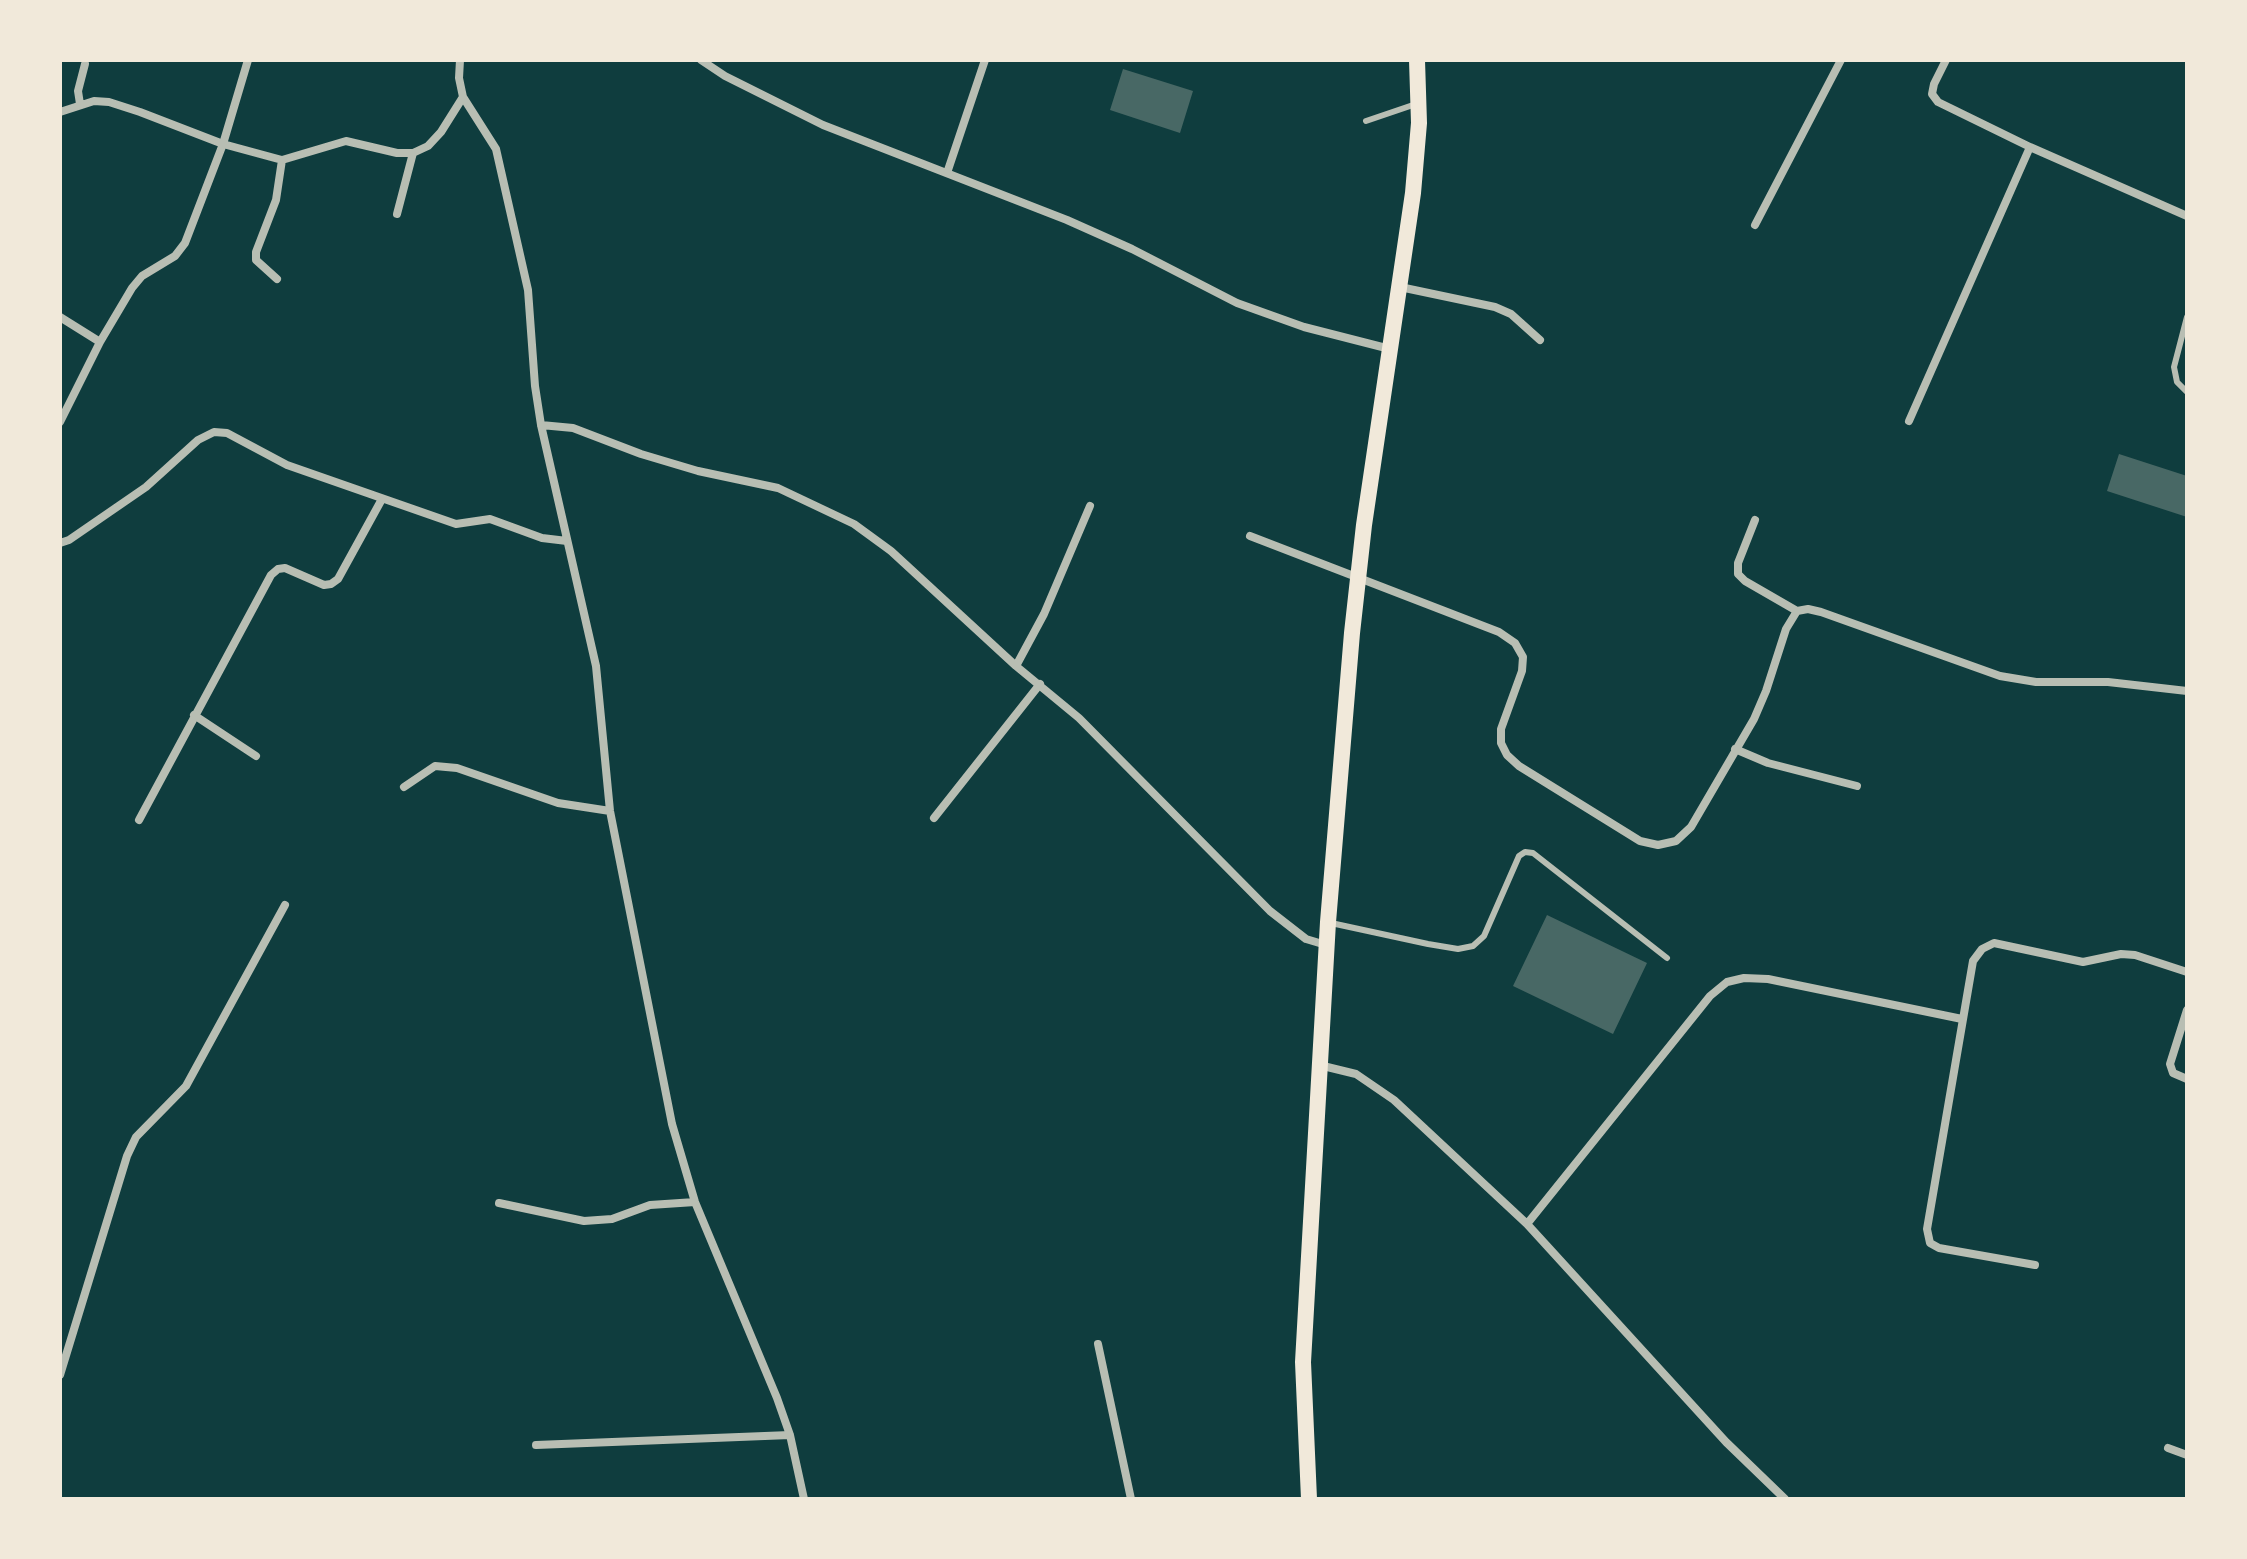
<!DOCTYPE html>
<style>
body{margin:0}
#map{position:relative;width:2247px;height:1559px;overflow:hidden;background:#0f3d3e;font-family:"IBM Plex Serif",serif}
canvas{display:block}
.frame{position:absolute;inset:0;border:62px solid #f1e9da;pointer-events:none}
</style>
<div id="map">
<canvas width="2247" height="1559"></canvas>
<div class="frame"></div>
</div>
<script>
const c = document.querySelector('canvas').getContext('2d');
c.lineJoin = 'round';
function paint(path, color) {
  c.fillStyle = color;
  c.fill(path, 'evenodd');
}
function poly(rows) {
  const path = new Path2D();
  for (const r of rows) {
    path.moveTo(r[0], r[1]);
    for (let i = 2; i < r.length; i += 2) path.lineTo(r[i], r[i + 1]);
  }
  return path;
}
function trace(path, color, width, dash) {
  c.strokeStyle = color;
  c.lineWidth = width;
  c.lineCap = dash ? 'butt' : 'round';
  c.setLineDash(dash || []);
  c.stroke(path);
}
const building = poly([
 [1123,69,1193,91,1180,133,1110,110],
 [2119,454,2187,476,2187,517,2107,491],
 [1547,915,1647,963,1613,1034,1513,986]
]);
const service = poly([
 [1366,121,1416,104],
 [2187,317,2174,367,2177,382,2187,392],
 [1331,923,1428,944,1458,949,1473,946,1484,936,1519,856,1525,852,1533,853,1667,958]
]);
const minor = poly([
 [460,60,459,78,463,97,496,149,528,290,535,386,541,425,596,666,610,811,672,1124,695,1202,777,1398,790,1435,804,1499],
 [701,60,725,76,823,125,1067,220,1132,249,1237,303,1304,327,1390,349],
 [1946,60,1934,84,1932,94,1938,102,2030,147,2187,216],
 [80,104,78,91,85,64],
 [60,112,94,101,109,102,140,112,223,144,282,160,346,141,397,153,413,153,428,146,441,132,463,97],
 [947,173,985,60],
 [397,214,413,153],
 [1755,225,1841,60],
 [277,279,256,260,256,252,276,200,282,160],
 [1400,287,1495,307,1511,314,1540,340],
 [60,317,100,342],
 [1909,421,2030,147],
 [60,422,100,342,132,288,142,276,175,256,185,243,223,144,248,60],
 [541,425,573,428,641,454,698,471,778,488,854,524,891,551,1016,666,1079,718,1270,911,1306,939,1326,945],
 [1755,520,1738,563,1738,574,1745,581,1797,611],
 [1250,536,1499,632,1515,643,1523,657,1522,671,1501,729,1501,743,1507,755,1519,766,1640,841,1658,845,1676,841,1691,827,1754,719,1766,691,1786,629,1797,611,1808,609,1821,612,2000,676,2036,682,2108,682,2187,691],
 [60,543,69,540,146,487,198,440,214,432,227,433,287,465,456,524,490,519,542,538,567,541],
 [1016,666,1044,614,1090,506],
 [194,715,256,756],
 [1735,749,1768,763,1857,786],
 [404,787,435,766,457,768,558,803,610,811],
 [934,818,1040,684],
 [139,820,271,575,278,569,285,568,324,585,331,584,338,579,382,499],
 [2187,1010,2170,1064,2173,1073,2187,1079],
 [1319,1065,1356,1074,1394,1100,1527,1224,1726,1442,1785,1499],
 [499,1203,584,1221,612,1219,650,1205,695,1202],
 [1527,1224,1710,996,1727,982,1744,978,1768,979,1962,1019],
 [2035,1265,1939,1248,1930,1243,1927,1229,1973,961,1982,949,1994,943,2083,962,2121,954,2135,955,2187,972],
 [1098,1344,1131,1499],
 [60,1375,127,1156,136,1137,186,1086,285,905],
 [536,1445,790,1435],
 [2168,1448,2187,1455]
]);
const secondary = poly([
 [1309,1499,1303,1362,1328,922,1352,633,1364,525,1413,193,1419,123,1417,60]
]);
paint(building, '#486865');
trace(service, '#b8beb3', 6);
trace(minor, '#b8beb3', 8);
trace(secondary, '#f1e9da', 16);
</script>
